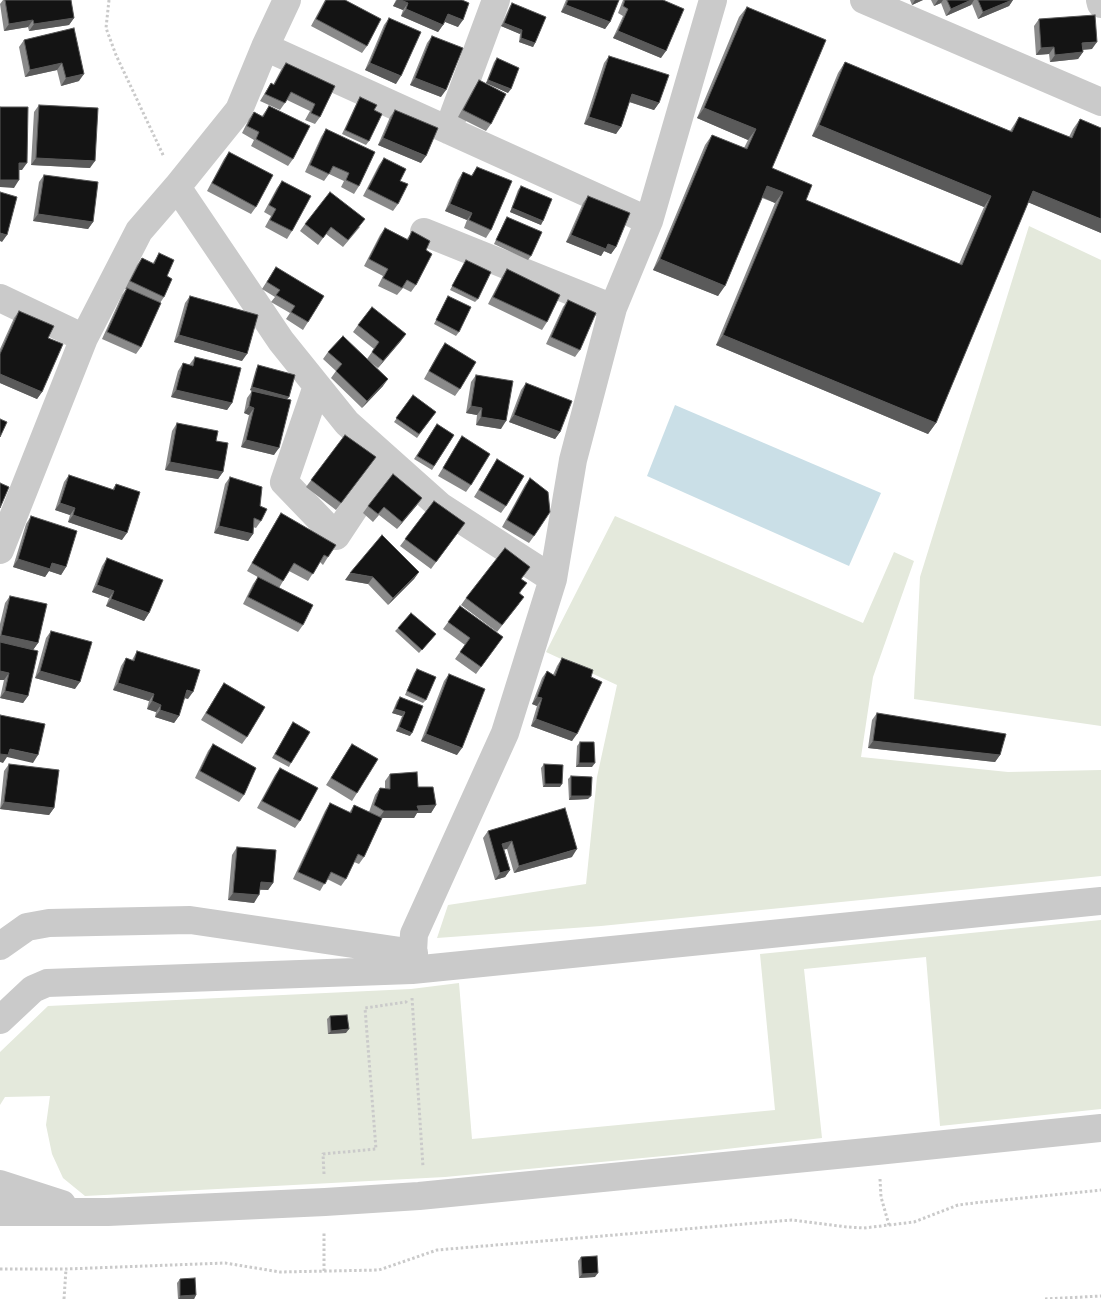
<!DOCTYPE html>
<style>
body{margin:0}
canvas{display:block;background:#fff}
</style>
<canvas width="1101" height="1299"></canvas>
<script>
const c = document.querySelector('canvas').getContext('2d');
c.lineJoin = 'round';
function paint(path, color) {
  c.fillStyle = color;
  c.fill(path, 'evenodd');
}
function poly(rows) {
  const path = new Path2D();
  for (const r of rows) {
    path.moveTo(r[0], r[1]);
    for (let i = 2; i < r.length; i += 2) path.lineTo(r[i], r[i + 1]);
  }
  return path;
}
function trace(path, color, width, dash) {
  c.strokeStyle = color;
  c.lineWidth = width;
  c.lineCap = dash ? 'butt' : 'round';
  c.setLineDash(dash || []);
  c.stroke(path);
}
const green = poly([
 [1029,226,1101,260,1101,726,914,699,920,577],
 [615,516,863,623,894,552,914,561,873,677,861,757,1008,772,1101,770,1101,876,601,926,437,938,448,905,586,884,597,777,617,685,546,652],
 [1101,920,1101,1109,940,1126,926,957,804,969,822,1138,674,1155,445,1177,85,1196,63,1178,52,1154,46,1125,50,1096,5,1097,0,1105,0,1052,48,1006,411,989,459,983,472,1139,775,1110,760,954]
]);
const water = poly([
 [675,405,881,493,849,566,647,476]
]);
const path = poly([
 [109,0,106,28,116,55,164,157],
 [412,998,423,1167],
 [324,1174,323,1154,376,1149,365,1008,406,1002,408,999],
 [880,1179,881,1197,889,1225],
 [0,1269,66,1269,225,1263,280,1272,379,1270,437,1250,792,1220,847,1227,864,1228,914,1222,958,1205,974,1203,1101,1190],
 [324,1271,324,1231],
 [64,1299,66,1269],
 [1045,1299,1101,1296]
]);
const minor = poly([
 [864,0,1101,102],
 [1100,0,1101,4],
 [265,47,649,221],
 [448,130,496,0],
 [177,187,281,341,347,423,440,506,553,579],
 [424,232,613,308],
 [0,298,84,338],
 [317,386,284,482,336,536,387,459],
 [0,550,84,338,139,231,177,187,239,110,265,47,287,0],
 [0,946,27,927,49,923,190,920,414,953],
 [412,970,414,934,505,733,553,579,573,460,613,308,649,221,713,0],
 [0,1020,33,989,47,983,412,970,1101,901],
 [0,1184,62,1204],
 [0,1212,108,1212,325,1202,419,1196,877,1151,1101,1128]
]);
const wall = poly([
 [3,0,71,0,74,18,69,25,29,31,28,27,4,31,0,4],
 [325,0,345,0,367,46,362,53,311,26],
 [396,0,462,0,458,27,445,22,438,32,401,16,403,10,393,6],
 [566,0,619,0,610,22,605,29,561,12],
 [623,0,663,0,661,58,613,38,623,16,618,13],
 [910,0,923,0,912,5],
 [931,0,1013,0,1009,6,978,19,972,4,971,5,946,16,941,3,934,6],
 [512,3,535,43,533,47,519,42,520,34,501,26,510,6],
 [747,7,772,168,806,200,959,264,984,207,812,136,838,73,845,62,1010,131,1019,117,1069,137,1073,129,1080,119,1101,233,1028,202,936,423,928,434,716,345,775,203,762,198,718,296,653,270,705,145,712,135,744,148,748,140,697,118,739,17],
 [389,18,396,84,365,70,384,25],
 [1039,19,1092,49,1083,50,1083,52,1078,59,1050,62,1049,54,1036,55,1034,26],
 [74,28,79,81,61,86,57,70,25,77,19,47,24,40],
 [432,36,441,97,410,85,427,43],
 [609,56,659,103,654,110,629,102,616,134,584,124,604,63],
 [497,58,508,93,486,83,494,62],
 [286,63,335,86,320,117,315,124,305,120,310,111,287,100,280,110,260,101,266,91,271,83,273,85,281,70],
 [479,80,491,124,486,131,458,117,474,88],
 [360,97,374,110,369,141,366,145,342,134,358,100],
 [39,105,90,168,31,165,34,112],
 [269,106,293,159,288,166,251,146,254,140,242,133,249,119,254,112,262,116],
 [395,110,421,163,378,145,390,117],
 [326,129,359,186,354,194,341,187,344,181,329,174,324,181,305,172,321,137],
 [229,152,256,207,251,214,207,191,224,159],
 [384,158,398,204,393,211,363,196,379,165],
 [477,167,491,230,486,238,464,228,467,220,445,211,458,180,463,172,471,176],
 [44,175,93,222,88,229,33,221,39,182],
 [282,181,292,231,287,239,265,227,271,216,264,212,277,188],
 [521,186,541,225,510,212,518,190],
 [588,196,616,247,611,254,604,251,601,256,566,242,583,203],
 [507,217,531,256,528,260,494,244,505,220],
 [305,224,360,227,343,247,326,234,318,245,300,231],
 [385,228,407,239,412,231,426,250,416,285,411,292,403,288,397,295,378,286,383,276,364,266,380,235],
 [159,253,164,297,160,303,141,347,136,354,102,339,122,295,126,289,125,289,137,265,142,258,153,263],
 [466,260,478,299,475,302,450,290],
 [276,267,308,322,303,330,286,319,290,313,271,302,275,297,262,289],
 [507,269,547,322,542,330,488,304,502,277],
 [190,296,242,361,174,342,185,303],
 [448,296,459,332,456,336,434,324],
 [568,300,580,350,575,357,546,344,563,307],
 [19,311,48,338,42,392,37,399,0,383,0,349,14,318],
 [358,325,406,334,378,368,369,361,383,386,362,408,331,378,336,371,323,359,328,352,367,359,374,349,353,332],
 [445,343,460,389,455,396,424,379,440,350],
 [195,357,232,403,227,410,171,397,178,371,183,363,189,365],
 [258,365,289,397,287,399,274,455,241,447,249,415,244,413,247,398,252,391,250,390,256,369],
 [476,375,501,429,476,425,477,415,466,413,471,382],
 [526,383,560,432,555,439,509,422,521,390],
 [413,395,436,412,417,438,394,422],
 [177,423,216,441,223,472,218,479,165,470,172,431],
 [437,424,454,435,432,470,414,459],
 [345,435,376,457,336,510,306,487],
 [462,436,471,485,466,492,438,476],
 [497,459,506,506,501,513,474,497],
 [69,475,112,490,116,484,122,540,68,522,70,515,55,510,64,482],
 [230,477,260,506,261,521,256,528,253,527,253,534,248,541,214,533,225,484],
 [530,478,534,536,529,543,502,527,525,485],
 [434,501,465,523,431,569,400,546],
 [417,505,397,529,379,515,373,522,363,513,368,506],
 [281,513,328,557,323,565,320,562,308,581,289,571,279,588,303,625,298,632,243,604,253,584,258,577,265,581,247,571,276,521],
 [31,516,66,567,61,575,49,571,45,577,13,567,26,524],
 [107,558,149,613,144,621,106,606,109,598,92,592,102,566],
 [419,572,414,579,388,605,368,584,345,580],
 [522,579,519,604,497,632,461,605,466,598],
 [10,596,38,643,33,650,28,696,23,703,0,698,4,680,0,680,0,624,5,603],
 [460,606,503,637,476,674,455,659,465,645,443,629],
 [398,628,436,634,419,653,395,631],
 [51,631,75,689,35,678,46,638],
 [137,651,188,699,184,698,179,716,174,723,155,717,156,712,147,709,149,701,113,690,121,666,126,658,132,660],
 [562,658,591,677,572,741,531,726,537,706,532,704,542,678,547,671,553,675,557,666],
 [417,669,426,700,423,703,405,695,414,673],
 [449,674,457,755,421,741,444,681],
 [224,683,247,737,242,744,201,720],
 [400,697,410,736,396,731,402,716,392,713,397,701],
 [877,713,1000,755,995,762,868,748,872,720],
 [293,722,291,763,289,767,272,758],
 [580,742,592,767,576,767,577,746],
 [213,744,244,795,239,802,195,778,208,751],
 [352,744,357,793,352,801,326,785],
 [9,764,54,808,49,815,0,809,4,771],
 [544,764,560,787,543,787,541,768],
 [280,768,300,821,295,828,257,808,275,775],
 [390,774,418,787,436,805,431,813,417,813,414,818,382,818,364,857,359,864,354,862,346,879,341,886,327,879,320,891,293,879,325,811,330,803,349,813,354,805,369,812,375,795,380,788,385,788,385,781],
 [571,776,588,799,569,800,568,779],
 [488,831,572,857,514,873,507,849,504,849,510,870,505,877,495,880,483,838],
 [237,847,273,883,268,890,260,890,254,903,228,900,232,855],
 [330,1016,346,1033,328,1034,327,1019],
 [581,1257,595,1277,579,1278,578,1261],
 [180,1279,196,1295,194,1299,178,1299,177,1283]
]);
const shadedWall = poly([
 [397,0,401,0,408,3,403,10,393,6],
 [915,0,923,0,912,5],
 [938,0,943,0,941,3,934,6],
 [971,0,974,0,971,5,946,16,951,9],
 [1012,0,1013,0,1009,6,978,19,983,12],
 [566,5,610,22,605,29,561,12],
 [406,9,443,25,438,32,401,16],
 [448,14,463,20,458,27,443,21],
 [74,18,69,25,29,31,34,24],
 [33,20,28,27,4,31,9,24],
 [504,23,522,30,520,34,501,26],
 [618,31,666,51,661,58,613,38],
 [521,38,535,43,533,47,519,42],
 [1097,42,1092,49,1077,50,1082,43],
 [1054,47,1049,54,1036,55,1041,48],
 [1083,52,1078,59,1050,62,1055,55],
 [62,63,57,70,25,77,30,70],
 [370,63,401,76,396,84,365,70],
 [84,74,79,81,61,86,66,78],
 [415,78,446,90,441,97,410,85],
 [488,80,511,89,508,93,486,83],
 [632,94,659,103,654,110,627,101],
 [704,108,756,129,748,140,697,118],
 [589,117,621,127,616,134,584,124],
 [819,125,991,196,984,207,812,136],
 [383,138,426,156,421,163,378,145],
 [36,158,95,161,90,168,31,165],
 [19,163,27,163,22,170,14,170],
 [0,180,19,180,14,188,0,187],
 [767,186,783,192,775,203,760,196],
 [1033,191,1101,219,1101,233,1025,201],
 [450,204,472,213,467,220,445,211],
 [512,208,543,221,541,225,510,212],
 [38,214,93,222,88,229,33,221],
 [0,233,7,235,2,242,0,241],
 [571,235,608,244,616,247,611,254,604,251,601,256,566,242],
 [660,259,725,286,718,296,653,270],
 [406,334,401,341,378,368,383,361],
 [179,335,247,354,242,361,174,342],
 [723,335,936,423,928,434,716,345],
 [0,374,42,392,37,399,0,383],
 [388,379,383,386,362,408,367,401],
 [252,387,289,397,286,400,250,390],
 [176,390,232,403,227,410,171,397],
 [249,406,254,408,249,415,244,413],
 [471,406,482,408,477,415,466,413],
 [514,415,560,432,555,439,509,422],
 [481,417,506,421,501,429,476,425],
 [246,440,279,448,274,455,241,447],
 [170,462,223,472,218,479,165,470],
 [422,498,417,505,397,529,402,522],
 [60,503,75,508,70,515,55,510],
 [73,515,127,533,122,540,68,522],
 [219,526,253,534,248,541,214,533],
 [18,559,52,563,66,567,61,575,49,571,45,577,13,567],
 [419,572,414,579,388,605,393,598],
 [350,573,373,577,368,584,345,580],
 [97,585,114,591,109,598,92,592],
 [111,599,149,613,144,621,106,606],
 [1,635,38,643,33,650,0,643,0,636],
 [0,671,9,673,4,680,0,680],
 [40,671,80,682,75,689,35,678],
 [118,683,154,694,149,701,113,690],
 [187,690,193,692,188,699,182,697],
 [5,691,28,696,23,703,0,698],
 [537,697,542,698,537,706,532,704],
 [152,701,161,705,156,712,147,709],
 [395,709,405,712,402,716,392,713],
 [160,710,179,716,174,723,155,717],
 [536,719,577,734,572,741,531,726],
 [399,727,412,733,410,736,396,731],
 [426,734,462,748,457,755,421,741],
 [873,741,1000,755,995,762,868,748],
 [10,749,38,755,33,763,7,757,3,763,0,762,0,754],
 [579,763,595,763,592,767,576,767],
 [545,784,562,784,560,787,543,787],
 [571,796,591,796,588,799,569,800],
 [4,802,54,808,49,815,0,809],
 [436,805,431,813,417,813,414,818,379,818,384,811,417,806],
 [512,841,507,849,497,851,502,844],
 [577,849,572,857,514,873,519,866],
 [510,870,505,877,495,880,500,873],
 [261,882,273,883,268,890,256,889],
 [233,893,259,895,254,903,228,900],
 [349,1029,346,1033,328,1034,331,1031],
 [598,1273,595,1277,579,1278,582,1274],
 [196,1295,194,1299,179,1299,180,1296]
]);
const building = poly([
 [5,0,71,0,74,18,34,24,33,20,9,24,5,0],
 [326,0,345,0,381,19,367,46,316,19,326,0],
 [401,0,462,0,469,3,463,20,448,14,443,25,406,9,408,3,401,0],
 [568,0,619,0,610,22,566,5,568,0],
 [625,0,663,0,684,9,666,51,618,31,628,9,623,6,625,0],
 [947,0,971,0,951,9,947,0],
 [978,0,1012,0,983,12,978,0],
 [512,3,546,17,535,43,521,38,522,30,504,23,512,3],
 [747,7,826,40,772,168,812,185,806,200,962,265,991,196,819,125,845,62,1012,132,1019,117,1072,138,1080,119,1101,128,1101,219,1033,191,936,423,723,335,783,192,767,186,725,286,660,259,712,135,747,149,756,129,704,108,747,7],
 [1095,15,1097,42,1082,43,1083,52,1055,55,1054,47,1041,48,1039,19,1095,15],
 [389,18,421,32,401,76,370,63,389,18],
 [74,28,84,74,66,78,62,63,30,70,24,40,74,28],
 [432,36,463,48,446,90,415,78,432,36],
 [609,56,669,75,659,103,632,94,621,127,589,117,609,56],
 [497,58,519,68,511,89,488,80,497,58],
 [286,63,335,86,320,117,311,113,315,104,291,92,285,103,265,94,271,83,274,85,286,63],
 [479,80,506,94,491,124,463,110,479,80],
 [360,97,377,105,374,110,382,114,369,141,345,130,360,97],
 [39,105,98,108,95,161,36,158,39,105],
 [269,106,310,126,293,159,256,139,259,132,247,126,254,112,263,117,269,106],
 [0,107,28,107,27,163,19,163,19,180,0,180,0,107],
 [395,110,438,128,426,156,383,138,395,110],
 [326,129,375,152,359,186,346,180,349,173,333,166,329,174,310,165,326,129],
 [229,152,273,175,256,207,212,183,229,152],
 [384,158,406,169,400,181,408,184,398,204,368,189,384,158],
 [477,167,512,181,491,230,469,220,472,213,450,204,463,172,472,176,477,167],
 [44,175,98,182,93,222,38,214,44,175],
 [282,181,311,196,292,231,270,220,276,209,269,205,282,181],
 [521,186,552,199,543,221,512,208,521,186],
 [0,192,17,197,7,235,0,233,0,192],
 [330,192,365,219,348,240,331,227,323,238,305,224,330,192],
 [588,196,630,213,616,247,608,244,606,249,571,235,588,196],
 [507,217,542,232,531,256,496,240,507,217],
 [385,228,408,240,412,231,430,241,426,250,432,254,416,285,407,280,402,288,383,278,388,269,369,259,385,228],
 [159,253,174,260,167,276,172,279,164,297,130,281,142,258,154,264,159,253],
 [466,260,491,272,478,299,452,286,466,260],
 [276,267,324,296,308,322,291,312,295,306,276,295,280,290,267,282,276,267],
 [507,269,560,295,547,322,493,297,507,269],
 [127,288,161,303,141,347,107,332,127,288],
 [190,296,258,315,247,354,179,335,190,296],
 [448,296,471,307,459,332,436,320,448,296],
 [568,300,596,313,580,350,551,337,568,300],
 [372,307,406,334,383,361,372,352,379,342,358,325,372,307],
 [19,311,54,326,48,338,63,344,42,392,0,374,0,354,19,311],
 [343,336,388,379,367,401,336,371,342,364,328,352,343,336],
 [445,343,476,362,460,389,429,371,445,343],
 [195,357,241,368,232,403,176,390,183,363,193,366,195,357],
 [258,365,295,375,289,397,252,387,258,365],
 [476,375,513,381,506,421,481,417,482,408,471,406,476,375],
 [526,383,572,401,560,432,514,415,526,383],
 [252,391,291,400,279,448,246,440,254,408,249,406,252,391],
 [413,395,436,412,419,434,396,418,413,395],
 [0,419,7,422,0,437,0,419],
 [177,423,218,431,216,441,228,443,223,472,170,462,177,423],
 [437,424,454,435,434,466,417,456,437,424],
 [345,435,376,457,341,503,311,480,345,435],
 [462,436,490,454,471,485,443,468,462,436],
 [497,459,524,476,506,506,479,490,497,459],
 [393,474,422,498,402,522,384,507,378,514,368,506,393,474],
 [69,475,114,490,116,484,140,492,127,533,73,515,75,508,60,503,69,475],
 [230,477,262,487,260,506,267,509,261,521,254,518,253,534,219,526,230,477],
 [530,478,548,492,550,512,534,536,507,520,530,478],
 [0,483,9,487,0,508,0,483],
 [434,501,465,523,436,562,405,539,434,501],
 [281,513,336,545,328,557,324,555,313,574,294,563,283,581,252,563,281,513],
 [31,516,77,531,66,567,52,563,50,569,18,559,31,516],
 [382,535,419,572,393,598,373,577,350,573,382,535],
 [505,548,530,567,521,579,527,583,519,593,524,597,502,625,466,598,505,548],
 [107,558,163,580,149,613,111,599,114,591,97,585,107,558],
 [258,577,313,605,303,625,248,597,258,577],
 [10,596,47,604,38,643,1,635,10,596],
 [460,606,503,637,481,667,460,652,470,638,448,622,460,606],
 [411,613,436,634,422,650,398,628,411,613],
 [51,631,92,642,80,682,40,671,51,631],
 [0,642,38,651,28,696,5,691,9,673,0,671,0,642],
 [137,651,200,670,193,692,187,690,179,716,160,710,161,705,152,701,154,694,118,683,126,658,134,661,137,651],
 [562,658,593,670,591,677,602,682,577,734,536,719,542,698,537,697,547,671,555,676,562,658],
 [417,669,436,677,426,700,407,691,417,669],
 [449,674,485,689,462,748,426,734,449,674],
 [224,683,265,707,247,737,206,713,224,683],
 [400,697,423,706,412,733,399,727,405,712,395,709,400,697],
 [877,713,1006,734,1000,755,873,741,877,713],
 [0,715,45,724,38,755,10,749,8,755,0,754,0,715],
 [293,722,310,732,291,763,275,754,293,722],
 [580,742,594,742,595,763,579,763,580,742],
 [213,744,256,768,244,795,200,771,213,744],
 [352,744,378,759,357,793,331,778,352,744],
 [9,764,59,770,54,808,4,802,9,764],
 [544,764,563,765,562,784,545,784,544,764],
 [280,768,318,788,300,821,262,801,280,768],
 [417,772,418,787,433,787,436,805,417,806,419,811,384,811,374,805,380,788,390,789,390,774,417,772],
 [571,776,592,777,591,796,571,796,571,776],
 [330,803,351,813,354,805,382,818,364,857,358,854,346,879,331,872,325,884,298,872,330,803],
 [565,808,577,849,519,866,512,841,502,844,510,870,500,873,488,831,565,808],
 [237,847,276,850,273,883,261,882,259,895,233,893,237,847],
 [347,1015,349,1029,331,1031,330,1016,347,1015],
 [597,1256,598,1273,582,1274,581,1257,597,1256],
 [195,1278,196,1295,180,1296,180,1279,195,1278]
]);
paint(green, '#e4e9dc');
paint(water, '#cadfe7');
trace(path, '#cacaca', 3, [2.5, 2.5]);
trace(minor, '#cacaca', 28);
paint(wall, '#8a8a8a');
paint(shadedWall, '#5a5a5a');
paint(building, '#141414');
trace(building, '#5a5a5a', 1);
</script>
